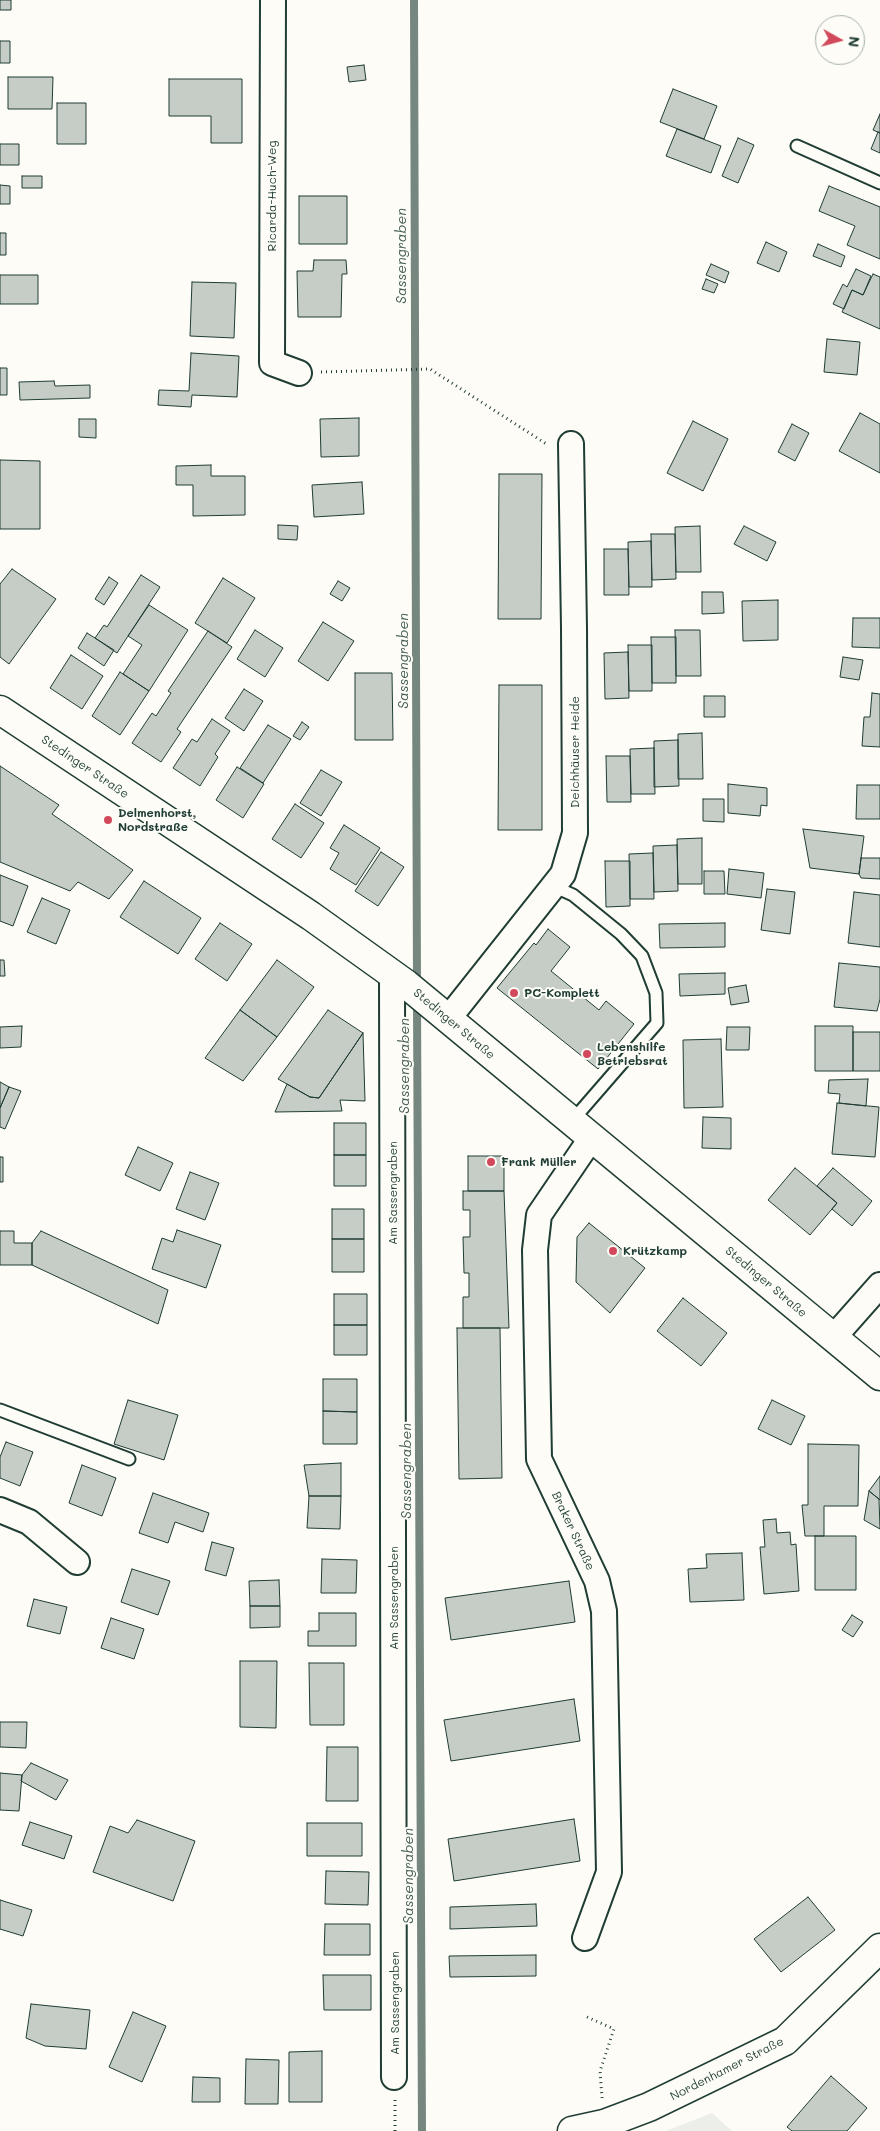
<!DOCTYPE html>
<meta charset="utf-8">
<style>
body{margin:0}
#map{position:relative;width:880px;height:2131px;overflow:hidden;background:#fdfcf7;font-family:Mali,sans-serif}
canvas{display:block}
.north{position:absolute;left:815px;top:15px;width:50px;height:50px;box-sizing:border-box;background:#fdfcf7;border:1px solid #a4b0a9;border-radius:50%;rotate:97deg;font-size:14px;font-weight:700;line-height:20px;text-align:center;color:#1f3d34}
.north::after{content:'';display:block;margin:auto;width:18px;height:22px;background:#d1495b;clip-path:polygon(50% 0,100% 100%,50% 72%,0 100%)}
</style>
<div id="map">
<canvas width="880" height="2131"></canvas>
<div class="north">N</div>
</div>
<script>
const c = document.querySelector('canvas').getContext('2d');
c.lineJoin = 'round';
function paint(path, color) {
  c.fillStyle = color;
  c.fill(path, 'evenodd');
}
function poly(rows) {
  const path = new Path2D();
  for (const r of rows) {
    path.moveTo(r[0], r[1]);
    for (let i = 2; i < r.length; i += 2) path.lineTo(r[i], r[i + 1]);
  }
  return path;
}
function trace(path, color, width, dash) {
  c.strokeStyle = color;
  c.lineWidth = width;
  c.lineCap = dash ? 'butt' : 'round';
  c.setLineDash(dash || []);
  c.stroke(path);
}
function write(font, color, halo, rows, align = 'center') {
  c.font = font + ' Mali,sans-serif';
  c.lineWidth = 4;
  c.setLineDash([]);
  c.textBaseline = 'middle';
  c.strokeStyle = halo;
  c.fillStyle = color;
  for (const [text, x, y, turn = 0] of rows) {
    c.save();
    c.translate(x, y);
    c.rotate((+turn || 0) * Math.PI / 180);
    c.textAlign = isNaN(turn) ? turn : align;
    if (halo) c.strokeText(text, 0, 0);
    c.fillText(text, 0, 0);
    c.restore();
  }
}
const built = poly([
 [712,2113,732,2131,666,2131]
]);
const stream = poly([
 [414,0,417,984],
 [417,1001,422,2131]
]);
const building = poly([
 [0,0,11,0,11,10,0,10,0,0],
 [0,41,10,41,10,63,0,63,0,41],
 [364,65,366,80,349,82,347,67,364,65],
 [8,77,53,77,52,109,8,109,8,77],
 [169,79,242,79,242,143,211,143,211,116,169,116,169,79],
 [673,89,717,106,704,139,660,122,673,89],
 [57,103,86,103,86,144,57,144,57,103],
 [880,114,880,133,873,130,880,114],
 [677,129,721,146,711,173,666,156,677,129],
 [878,132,880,133,880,153,871,149,878,132],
 [738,138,754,145,738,183,722,176,738,138],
 [0,144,19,144,19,165,0,165,0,144],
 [22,176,42,176,42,188,22,188,22,176],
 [0,185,10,186,10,204,0,204,0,185],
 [829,186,880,207,880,259,847,245,855,226,819,211,829,186],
 [299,196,347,196,347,244,299,244,299,196],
 [0,233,6,233,6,255,0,255,0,233],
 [766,242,787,252,779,272,757,263,766,242],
 [818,244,845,256,841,267,813,256,818,244],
 [314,260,346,260,347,274,342,274,341,317,298,317,297,271,313,271,314,260],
 [711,264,729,272,725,283,706,275,711,264],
 [856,269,871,276,863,295,852,290,844,309,833,304,843,284,847,287,856,269],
 [873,274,880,277,880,329,842,312,852,290,863,295,873,274],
 [0,275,38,275,38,304,0,304,0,275],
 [706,279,718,284,714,293,702,289,706,279],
 [192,282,236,283,234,338,190,336,192,282],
 [827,339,860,342,857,375,824,372,827,339],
 [191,353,239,356,237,397,192,395,191,407,158,405,159,390,189,391,191,353],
 [0,368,7,368,7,395,0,395,0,368],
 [54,381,55,386,90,385,90,398,20,400,19,382,54,381],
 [860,413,880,424,880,473,839,451,860,413],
 [359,418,359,456,321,457,320,419,359,418],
 [79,419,96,419,96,438,79,437,79,419],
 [693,421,728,439,703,491,667,473,693,421],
 [792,424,809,433,795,461,778,452,792,424],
 [0,460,40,461,40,529,0,529,0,460],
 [211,465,211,476,245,476,245,515,193,516,193,485,176,485,176,466,211,465],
 [499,474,542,474,541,619,498,619,499,474],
 [362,482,364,514,314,517,312,485,362,482],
 [278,525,298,526,297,540,278,539,278,525],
 [700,526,701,572,676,572,675,527,700,526],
 [744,526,776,542,767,561,734,544,744,526],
 [651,534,675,534,676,579,652,580,651,534],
 [651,541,652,587,629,587,628,542,651,541],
 [604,549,628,549,629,595,604,595,604,549],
 [12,569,56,599,9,664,0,657,0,584,12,569],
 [141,575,160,587,117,653,95,638,104,625,107,627,141,575],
 [109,577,118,583,104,605,95,599,109,577],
 [223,578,255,598,227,643,195,623,223,578],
 [338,581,350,588,342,601,330,594,338,581],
 [702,592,723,592,724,613,702,614,702,592],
 [778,600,778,640,743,641,742,601,778,600],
 [149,605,188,630,149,691,123,674,142,645,128,636,149,605],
 [853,618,880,618,880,648,852,647,853,618],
 [323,622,354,641,328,681,298,661,323,622],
 [255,630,283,648,265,677,237,659,255,630],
 [675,630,700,630,701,676,676,676,675,630],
 [208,631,232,647,177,729,181,732,161,762,132,743,152,713,156,716,171,693,168,691,208,631],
 [87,633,114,650,104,666,78,648,87,633],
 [651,637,676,637,676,683,652,683,651,637],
 [628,645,652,645,652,691,629,691,628,645],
 [628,652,629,698,605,699,604,653,628,652],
 [71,655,103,676,82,709,50,688,71,655],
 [843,657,863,660,859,680,840,677,843,657],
 [120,672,149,691,120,735,92,716,120,672],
 [355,673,392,673,393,740,355,740,355,673],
 [499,685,542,685,542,830,498,830,499,685],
 [244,689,263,701,244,731,225,718,244,689],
 [872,693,880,694,880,747,862,746,864,717,870,717,872,693],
 [704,696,725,696,725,717,704,717,704,696],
 [212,719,230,731,215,754,218,757,200,786,173,768,192,739,197,742,212,719],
 [302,722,309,727,300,740,293,736,302,722],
 [268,725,291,739,263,783,240,768,268,725],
 [702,733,703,779,678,779,678,734,702,733],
 [678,740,679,786,654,787,654,741,678,740],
 [654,748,655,794,631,794,630,749,654,748],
 [606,756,630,756,631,802,607,802,606,756],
 [0,766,59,805,52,814,133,870,109,899,78,882,70,891,0,862,0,766],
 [237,767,264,784,243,818,216,800,237,767],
 [321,770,342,782,321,816,300,803,321,770],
 [728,784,767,788,767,806,761,805,760,816,728,813,728,784],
 [857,785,880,785,880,819,856,819,857,785],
 [703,799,724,799,724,822,703,821,703,799],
 [295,804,324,823,301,858,272,839,295,804],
 [344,825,380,848,356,885,330,869,339,853,330,848,344,825],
 [803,829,864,836,859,874,810,868,803,829],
 [702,838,702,884,678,884,677,839,702,838],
 [677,845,678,891,654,892,653,846,677,845],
 [381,852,404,867,378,906,355,891,381,852],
 [653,853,654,899,630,899,629,854,653,853],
 [861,858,880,858,880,879,861,878,859,874,861,858],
 [605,861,630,861,630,906,606,907,605,861],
 [729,869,764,873,761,898,727,894,729,869],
 [704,871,724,871,725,894,704,894,704,871],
 [0,875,28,886,13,926,0,921,0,875],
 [144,881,201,918,178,954,120,917,144,881],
 [767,889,795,892,790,934,761,930,767,889],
 [854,892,880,895,880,947,848,943,854,892],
 [42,898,70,910,56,944,27,932,42,898],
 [220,923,252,944,227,981,195,959,220,923],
 [725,923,725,947,660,948,659,924,725,923],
 [548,929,570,947,551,971,599,1010,606,1001,634,1024,598,1069,497,988,534,943,536,945,548,929],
 [0,960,4,960,5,976,0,976,0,960],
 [277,960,314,987,277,1037,240,1010,277,960],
 [839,963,880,967,880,999,877,1011,834,1007,839,963],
 [725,973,725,994,680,996,679,974,725,973],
 [746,985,749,1002,731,1005,728,988,746,985],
 [240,1010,277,1037,243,1081,205,1058,240,1010],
 [328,1010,363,1033,319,1098,310,1097,278,1079,328,1010],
 [22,1026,21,1047,0,1048,0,1027,22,1026],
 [815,1026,853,1026,853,1071,815,1071,815,1026],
 [727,1027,750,1027,749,1050,726,1050,727,1027],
 [853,1032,880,1032,880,1071,853,1071,853,1032],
 [363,1033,365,1101,340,1100,342,1111,275,1112,287,1084,310,1097,319,1098,363,1033],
 [721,1039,723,1107,684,1108,683,1040,721,1039],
 [868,1079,866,1106,839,1103,840,1094,828,1093,829,1080,868,1079],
 [0,1082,9,1087,0,1108,0,1082],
 [9,1087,21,1091,5,1129,0,1127,0,1108,9,1087],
 [837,1103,879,1107,875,1157,832,1154,837,1103],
 [703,1117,731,1118,731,1149,702,1148,703,1117],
 [334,1123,366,1123,366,1155,334,1155,334,1123],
 [138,1147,173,1163,160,1191,125,1175,138,1147],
 [334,1155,366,1155,366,1186,334,1186,334,1155],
 [468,1156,504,1156,504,1191,468,1191,468,1156],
 [0,1157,3,1157,3,1182,0,1182,0,1157],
 [795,1168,837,1203,810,1235,768,1200,795,1168],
 [833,1168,872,1201,852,1226,832,1209,837,1203,817,1186,833,1168],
 [190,1172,219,1183,205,1220,176,1209,190,1172],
 [463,1191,504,1191,509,1328,463,1328,463,1297,469,1297,469,1273,464,1273,463,1237,470,1237,470,1210,463,1210,463,1191],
 [332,1209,364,1209,364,1239,332,1239,332,1209],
 [589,1223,645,1268,610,1313,576,1282,577,1237,589,1223],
 [177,1230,221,1245,206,1288,152,1269,162,1238,173,1242,177,1230],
 [0,1231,14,1231,14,1243,32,1243,32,1265,0,1265,0,1231],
 [41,1231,168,1290,158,1324,32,1265,32,1243,41,1231],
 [332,1239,364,1239,364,1272,332,1272,332,1239],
 [334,1294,367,1294,367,1325,334,1325,334,1294],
 [683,1298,727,1333,701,1366,657,1331,683,1298],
 [334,1325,367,1325,367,1355,334,1355,334,1325],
 [457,1328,500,1328,502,1478,459,1479,457,1328],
 [323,1379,357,1379,357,1412,323,1411,323,1379],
 [128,1400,178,1415,164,1460,114,1444,128,1400],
 [772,1400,805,1416,791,1445,758,1429,772,1400],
 [323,1411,357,1412,357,1444,323,1444,323,1411],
 [6,1442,33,1452,20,1486,0,1478,0,1457,6,1442],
 [808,1444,859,1445,858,1506,824,1506,824,1536,805,1536,802,1505,808,1505,808,1444],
 [341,1463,341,1496,309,1496,304,1465,341,1463],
 [82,1465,116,1478,102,1516,69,1503,82,1465],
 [880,1476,880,1500,869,1491,880,1476],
 [869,1491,879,1499,880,1529,864,1520,869,1491],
 [153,1493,209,1513,203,1532,175,1522,168,1543,139,1533,153,1493],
 [309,1496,341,1496,340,1529,307,1528,309,1496],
 [776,1519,777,1533,790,1532,791,1545,796,1544,799,1591,764,1594,760,1547,765,1547,763,1520,776,1519],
 [815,1536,856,1536,856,1590,815,1590,815,1536],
 [212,1542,234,1548,226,1576,205,1570,212,1542],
 [742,1553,744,1600,690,1602,688,1569,707,1568,706,1554,742,1553],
 [322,1559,357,1560,356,1593,321,1593,322,1559],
 [132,1569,170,1581,158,1615,121,1602,132,1569],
 [279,1580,280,1606,250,1606,249,1581,279,1580],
 [569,1581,575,1622,451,1640,445,1598,569,1581],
 [34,1599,67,1607,60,1634,27,1626,34,1599],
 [250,1606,280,1606,280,1627,250,1628,250,1606],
 [319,1613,356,1613,356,1646,308,1646,308,1631,319,1631,319,1613],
 [852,1615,863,1622,853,1637,842,1630,852,1615],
 [111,1618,144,1629,134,1659,101,1648,111,1618],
 [240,1661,277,1661,276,1728,240,1727,240,1661],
 [309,1663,344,1663,344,1725,310,1725,309,1663],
 [574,1699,580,1741,451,1761,444,1720,574,1699],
 [0,1722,27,1722,26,1748,0,1747,0,1722],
 [327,1747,358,1747,358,1801,326,1801,327,1747],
 [31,1763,68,1780,56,1800,21,1781,22,1775,31,1763],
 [0,1773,22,1775,19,1811,0,1810,0,1773],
 [574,1819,580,1861,454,1881,448,1839,574,1819],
 [137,1820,195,1841,173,1901,93,1872,110,1826,128,1833,137,1820],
 [30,1822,72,1836,64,1859,22,1845,30,1822],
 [307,1823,362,1823,362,1856,307,1856,307,1823],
 [326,1871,369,1872,368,1905,325,1904,326,1871],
 [808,1897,835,1930,781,1972,754,1939,808,1897],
 [0,1900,32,1910,23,1936,0,1929,0,1900],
 [536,1904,537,1926,450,1929,450,1907,536,1904],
 [325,1924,370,1924,370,1955,324,1955,325,1924],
 [536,1955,536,1976,450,1977,449,1956,536,1955],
 [323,1975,371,1975,371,2010,324,2010,323,1975],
 [31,2004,90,2010,86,2049,45,2046,26,2038,31,2004],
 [133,2012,166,2026,142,2082,109,2067,133,2012],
 [322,2051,322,2102,289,2102,289,2052,322,2051],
 [246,2059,279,2060,278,2104,245,2104,246,2059],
 [831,2076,867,2108,847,2131,792,2131,787,2127,831,2076],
 [193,2077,220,2078,220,2102,192,2102,193,2077]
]);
const path = poly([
 [321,372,430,369,548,445],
 [587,2017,614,2029,600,2071,602,2098],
 [395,2131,395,2099]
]);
const service = poly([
 [797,146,880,183],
 [553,886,573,895,621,934,642,956,656,993,657,1023,572,1121],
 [0,1410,129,1459]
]);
const minor = poly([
 [273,0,272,363,299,373],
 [392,974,394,2077],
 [448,1019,563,874,575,833,574,628,571,444],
 [833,1338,880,1285],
 [0,1510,29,1522,77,1562],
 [585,1938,609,1872,604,1611,597,1581,539,1459,535,1250,539,1215,592,1137]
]);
const tertiary = poly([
 [572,2131,604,2124,649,2107,785,2041,880,1948]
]);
const secondary = poly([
 [0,710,311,916,406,984,880,1376]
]);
const markers = [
 [108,820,5,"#d1495b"],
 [514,993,5,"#d1495b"],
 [587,1054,5,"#d1495b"],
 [491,1162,5,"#d1495b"],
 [613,1251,5,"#d1495b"]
];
const streetNames = [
 ["Ricarda-Huch-Weg",272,196,-90],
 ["Deichhäuser Heide",575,752,-90],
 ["Stedinger Straße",85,767,34],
 ["Stedinger Straße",454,1024,40],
 ["Am Sassengraben",393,1193,-90],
 ["Stedinger Straße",766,1282,40],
 ["Braker Straße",573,1531,65],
 ["Am Sassengraben",394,1598,-90],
 ["Am Sassengraben",395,2003,-90],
 ["Nordenhamer Straße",727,2069,-27]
];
const poiNames = [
 ["Delmenhorst,",118,813],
 ["Nordstraße",118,827],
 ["PC-Komplett",524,993],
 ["Lebenshilfe",597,1047],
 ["Betriebsrat",597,1061],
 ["Frank Müller",501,1162],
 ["Krützkamp",623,1251]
];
const waterNames = [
 ["Sassengraben",402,256,-90],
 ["Sassengraben",404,661,-90],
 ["Sassengraben",405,1066,-90],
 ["Sassengraben",407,1471,-90],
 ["Sassengraben",409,1876,-90]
];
paint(built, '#eceee9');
trace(stream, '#75877f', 8);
paint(building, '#c6cdc7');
trace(building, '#1f3d34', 1);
trace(service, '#1f3d34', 15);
trace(minor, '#1f3d34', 28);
trace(tertiary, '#1f3d34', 31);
trace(secondary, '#1f3d34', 31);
trace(path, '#1f3d34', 3, [1, 4]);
trace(service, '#fdfcf7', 11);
trace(minor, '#fdfcf7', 24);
trace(tertiary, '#fdfcf7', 28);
trace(secondary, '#fdfcf7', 28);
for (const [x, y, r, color] of markers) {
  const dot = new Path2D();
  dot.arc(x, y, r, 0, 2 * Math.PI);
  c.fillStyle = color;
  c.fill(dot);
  trace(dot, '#fdfcf7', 2);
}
write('12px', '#1f3d34', '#fdfcf7', streetNames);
write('bold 12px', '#1f3d34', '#fdfcf7', poiNames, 'left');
write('italic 14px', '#435c53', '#fdfcf7', waterNames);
</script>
